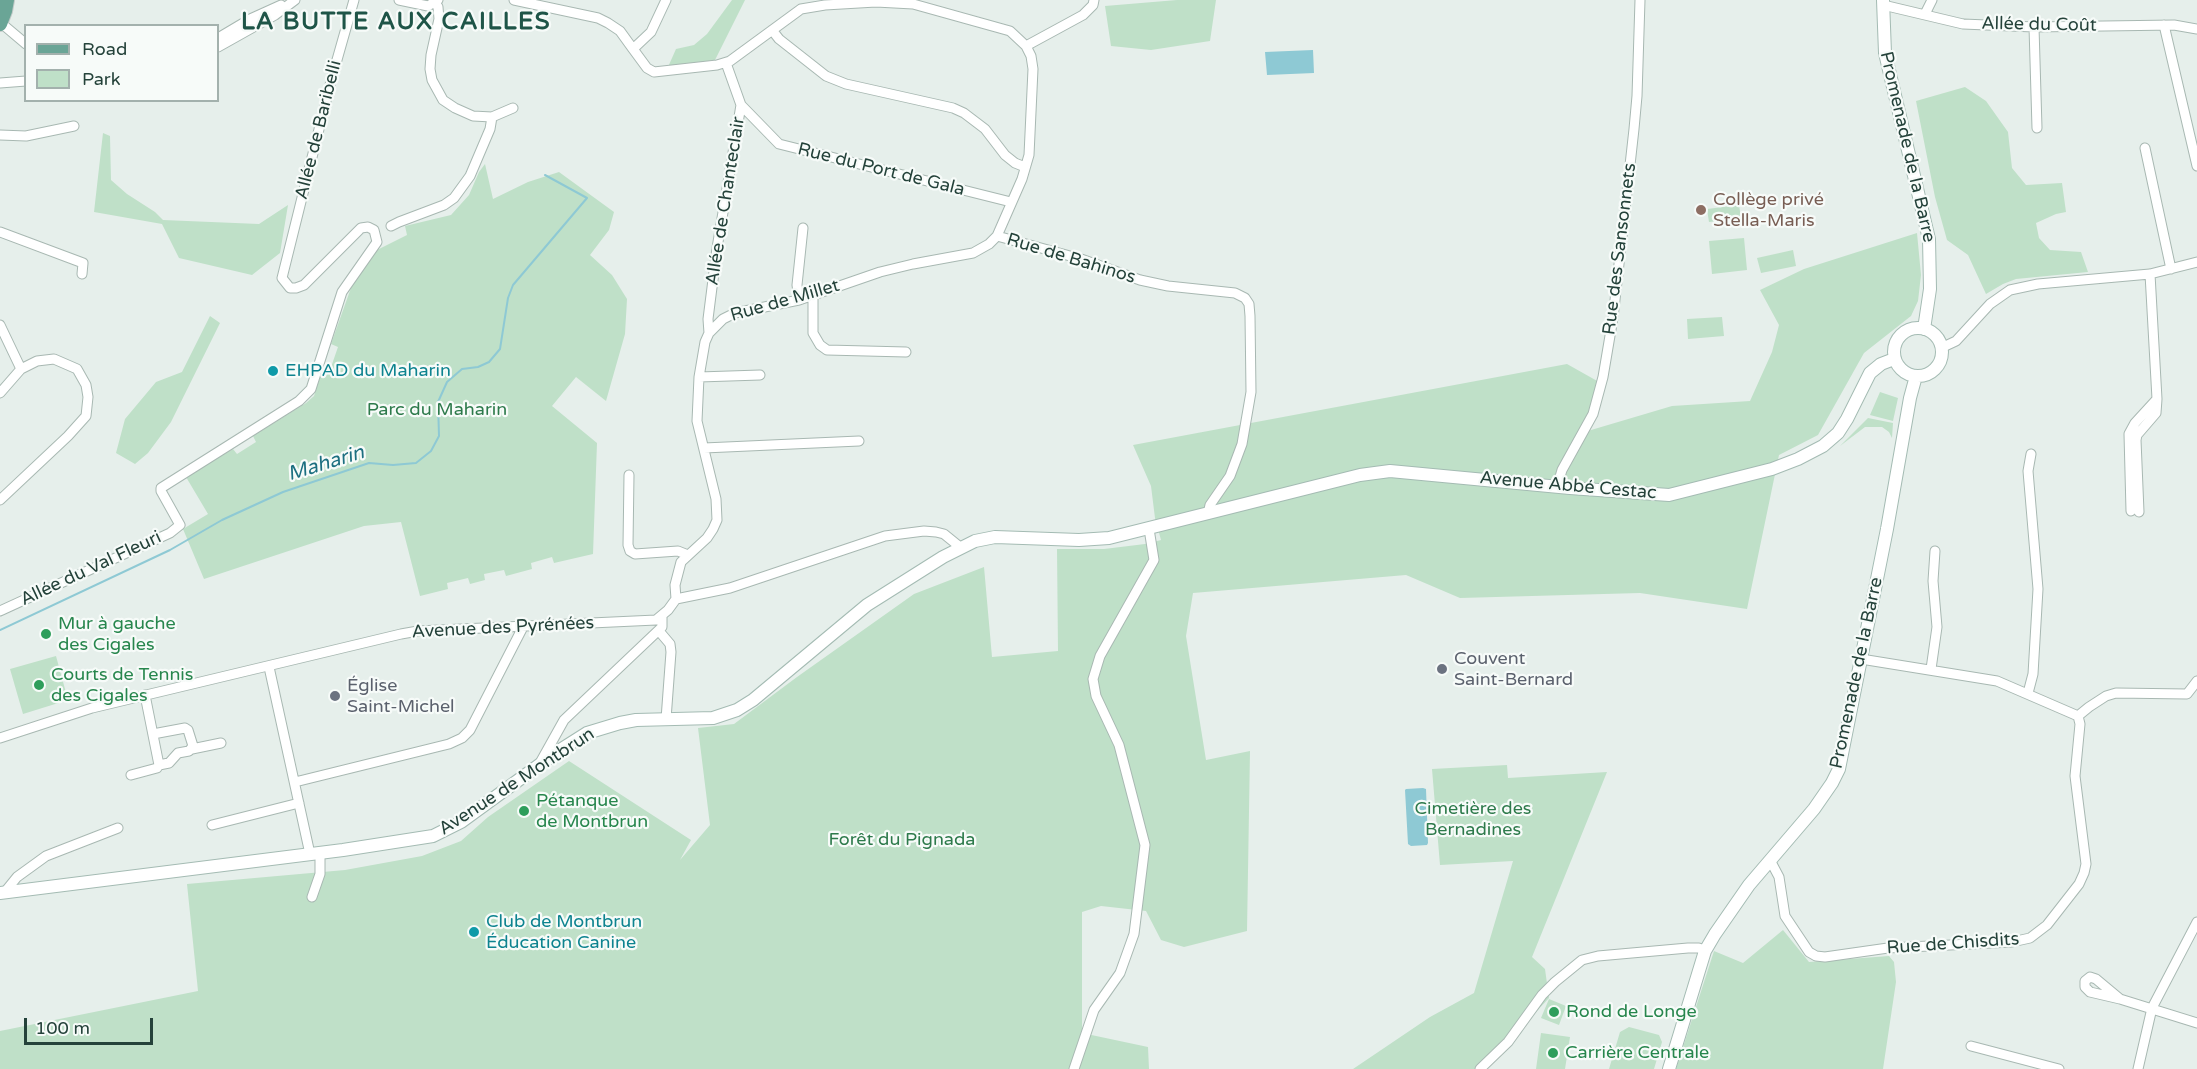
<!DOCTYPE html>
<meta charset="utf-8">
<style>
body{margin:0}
#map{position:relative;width:2197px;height:1069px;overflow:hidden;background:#e6efeb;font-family:"Varela Round",sans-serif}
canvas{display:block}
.legend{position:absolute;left:24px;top:24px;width:195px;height:78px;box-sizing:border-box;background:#f7fbf9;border:2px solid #a3b1ad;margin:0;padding:8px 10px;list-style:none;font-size:18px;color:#24423a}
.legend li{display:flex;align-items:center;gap:12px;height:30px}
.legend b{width:30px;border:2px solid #a3b1ad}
.scale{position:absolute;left:24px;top:1018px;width:129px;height:27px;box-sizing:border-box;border:3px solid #24423a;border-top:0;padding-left:8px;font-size:18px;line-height:21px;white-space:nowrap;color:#24423a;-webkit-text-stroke:4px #f7fbf9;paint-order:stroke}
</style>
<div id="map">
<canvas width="2197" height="1069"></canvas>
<ul class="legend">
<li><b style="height:8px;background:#6aa596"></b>Road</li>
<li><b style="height:16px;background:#bfe0c8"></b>Park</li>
</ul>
<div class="scale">100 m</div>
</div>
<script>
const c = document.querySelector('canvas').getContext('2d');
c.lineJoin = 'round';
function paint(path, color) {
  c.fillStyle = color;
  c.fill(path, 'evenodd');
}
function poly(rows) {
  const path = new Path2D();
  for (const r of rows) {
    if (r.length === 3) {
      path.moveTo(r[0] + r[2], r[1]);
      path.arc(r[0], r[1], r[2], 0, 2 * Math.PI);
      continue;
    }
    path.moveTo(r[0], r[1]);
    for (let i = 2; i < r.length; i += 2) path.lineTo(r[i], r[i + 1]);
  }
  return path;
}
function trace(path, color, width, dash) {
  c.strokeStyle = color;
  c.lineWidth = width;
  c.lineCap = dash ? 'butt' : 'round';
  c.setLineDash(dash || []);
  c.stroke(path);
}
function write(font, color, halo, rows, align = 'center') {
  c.font = font + ' "Varela Round",sans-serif';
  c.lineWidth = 4.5;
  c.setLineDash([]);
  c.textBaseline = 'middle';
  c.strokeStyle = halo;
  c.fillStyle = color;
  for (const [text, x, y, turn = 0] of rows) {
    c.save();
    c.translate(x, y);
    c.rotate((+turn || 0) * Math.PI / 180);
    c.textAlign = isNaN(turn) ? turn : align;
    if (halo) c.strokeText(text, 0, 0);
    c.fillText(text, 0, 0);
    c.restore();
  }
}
const green = poly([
 [732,0,745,0,715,60,668,67,676,49,694,45,707,34],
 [1177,0,1216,0,1210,41,1151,50,1111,46,1105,6],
 [1965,87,1986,101,2008,132,2012,168,2026,185,2062,183,2066,212,2056,214,2036,223,2039,238,2050,250,2081,252,2088,272,2016,279,2003,284,1986,294,1968,255,1947,240,1935,197,1916,101],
 [103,133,110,136,111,180,127,194,155,212,163,220,259,224,288,205,280,253,252,275,179,258,162,224,94,212],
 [485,164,493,199,528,182,559,172,614,212,609,230,590,255,612,275,627,299,625,334,606,401,576,377,552,406,597,443,593,554,554,563,552,557,531,563,532,569,506,576,504,570,484,574,485,580,470,584,468,578,447,583,448,589,420,596,401,522,364,526,204,579,183,529,208,514,186,477,233,449,237,454,256,442,253,436,306,403,314,396,323,368,330,370,338,347,331,344,352,285,377,250,407,235,405,226,451,215,469,195,479,172],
 [1739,205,1741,218,1709,222,1707,209],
 [1917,233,1921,275,1918,301,1911,316,1864,353,1818,435,1779,455,1747,609,1640,593,1460,598,1406,575,1193,593,1186,636,1206,760,1250,751,1247,931,1184,947,1161,940,1146,911,1101,906,1082,912,1082,1033,1148,1047,1149,1069,0,1069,0,1031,198,991,187,884,345,870,422,856,461,841,488,817,569,761,691,840,680,860,710,825,698,728,734,724,797,677,914,594,984,567,992,657,1058,651,1057,549,1104,549,1145,544,1161,540,1155,518,1151,486,1133,445,1567,364,1599,382,1581,433,1672,406,1750,401,1772,352,1779,325,1760,290,1804,269],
 [1744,238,1747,270,1712,274,1709,241],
 [1793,250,1796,266,1761,273,1757,258],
 [210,316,220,323,171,422,148,453,135,464,116,453,125,419,156,382,182,372],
 [1722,317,1724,336,1688,339,1687,319],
 [1880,392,1898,398,1893,421,1870,415],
 [1868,418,1893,423,1892,438,1889,432,1882,427,1865,427,1840,446],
 [56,656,68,700,23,714,10,669],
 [1507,765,1508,778,1607,772,1532,957,1545,969,1549,998,1483,1069,1353,1069,1430,1017,1474,993,1513,861,1440,865,1432,769],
 [1783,930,1809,962,1889,956,1894,962,1896,982,1883,1069,1676,1069,1714,951,1743,963],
 [1549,999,1566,1006,1559,1025,1541,1018],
 [1629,1027,1659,1035,1662,1042,1654,1069,1609,1069,1620,1032],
 [1541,1033,1570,1037,1565,1069,1536,1069]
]);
const water = poly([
 [1313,50,1314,73,1267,75,1265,52],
 [1423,788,1426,789,1428,843,1427,845,1411,846,1408,844,1405,790,1406,789]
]);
const stream = poly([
 [0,630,170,550,222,520,283,492,369,463,393,465,416,463,431,451,439,436,438,402,447,382,462,369,478,367,489,362,500,349,508,298,513,285,587,198,545,175]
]);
const street = poly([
 [399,0,428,6,438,0],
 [514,0,598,18,608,23,620,31,633,49],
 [666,0,651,32,633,49,647,68,654,72,717,65,730,61,801,9,825,5,876,2,913,4,1010,31,1026,46,1031,56,1033,69,1029,155,1022,179,997,236,989,244,973,253,913,264,880,272,799,300,735,313,723,319,709,333,705,342,699,377,697,421,716,499,717,520,713,529,707,538,681,562,675,585,676,599],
 [435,3,438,7,439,19,431,55,430,69,432,80,443,100,455,108,473,116,492,117,513,108],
 [1883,5,1963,24,2034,27,2174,25,2197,29],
 [1925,14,1932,0],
 [1,23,26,44],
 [2164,25,2197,166],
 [2034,27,2037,128],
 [772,30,779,39,826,76,846,84,953,108,964,113,985,129,1005,155,1015,163,1025,167],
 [218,38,250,19,281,5],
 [1026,46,1083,15,1093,5,1094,0],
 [218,47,275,15,295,0],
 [726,63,741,105,779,144,1011,202],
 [0,83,26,81],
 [0,135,26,136,74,126],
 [2145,148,2171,269],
 [391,226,399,222,444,205,454,198,470,176,490,129,492,117],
 [0,232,83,263,82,274],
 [997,236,1081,259,1140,280,1168,286,1235,293,1245,298,1249,304,1250,316,1251,392,1242,444,1230,476,1210,505,1208,514],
 [813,296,813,333,820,345,827,350,906,352],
 [799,300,797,285,803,228],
 [0,325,21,369],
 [709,333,708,319,717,248,741,105],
 [1941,348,1956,341,1990,304,2010,290,2038,284,2150,274,2197,262],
 [699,377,760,375],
 [0,393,21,369,37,361,54,359,77,369,86,385,88,397,86,416,68,436,0,500],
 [704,448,859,441],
 [629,475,628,545,630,551,635,554,678,551,688,555],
 [1557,487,1562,470,1593,414,1603,377,1613,318,1634,129,1637,96,1640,0],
 [2131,511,2129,434,2135,423,2157,399,2150,274],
 [2139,512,2136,440,2137,435,2156,413,2157,399],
 [0,611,170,533,180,525,161,491,161,488,299,401,311,389,342,292,377,242,374,230,368,227,361,228,304,285,296,288,290,288,282,278,331,81,354,0],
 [659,631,670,644,671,652,666,719],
 [1861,659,1997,681,2078,716,2089,707,2106,696,2116,693,2187,694,2197,681],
 [269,667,310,854],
 [1931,669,1937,627,1933,581,1935,551],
 [2028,693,2033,674,2038,589,2028,471,2031,454],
 [153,734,185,728,188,730,193,746,189,751,178,753,169,763,159,765],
 [0,738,92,708,401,634,418,631,656,620,668,610,676,599,730,588,885,536,924,531,936,532,944,534,960,547],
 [192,749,221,743],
 [540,763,564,720,662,627,662,616],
 [131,775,157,768,159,765,145,695],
 [295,782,449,744,462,738,470,730,523,627],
 [212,825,299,803],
 [1770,860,1779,877,1785,916,1809,952,1816,956,1825,957,1888,948,2012,942,2030,938,2047,925,2079,884,2084,873,2086,864,2075,776,2080,724,2078,716],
 [4,893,17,877,46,856,118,828],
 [312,897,320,874,320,853],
 [2120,999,2096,979,2090,977,2085,981,2085,987,2090,992,2120,999,2197,1023],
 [1971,1046,2059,1069],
 [1074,1069,1094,1010,1120,973,1134,934,1145,845,1119,745,1096,696,1093,679,1100,656,1154,560,1149,529],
 [1480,1069,1508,1042,1542,995,1555,982,1582,960,1598,956,1688,948,1699,948,1705,951],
 [2138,1069,2152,1008,2197,922]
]);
const secondary = poly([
 [1883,0,1885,53,1929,239,1930,289,1924,329],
 [1918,352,24],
 [0,893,343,850,433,836,461,822,557,752,587,733,620,723,636,720,713,718,737,710,753,700,867,605,943,557,975,541,995,537,1079,540,1109,538,1360,475,1390,471,1570,488,1669,495,1772,469,1798,459,1823,446,1838,433,1847,419,1870,373,1881,364,1894,359],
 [1669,1069,1705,951,1715,934,1749,885,1814,809,1832,783,1839,769,1887,529,1910,398,1916,376]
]);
const primary = poly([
 [0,24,5,11,7,0]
]);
const markers = [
 [1701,210,6,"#8d6e63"],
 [273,371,6,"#0f9aa8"],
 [46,634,6,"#2e9e5b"],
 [1442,669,6,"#6b7280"],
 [39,685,6,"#2e9e5b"],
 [335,696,6,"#6b7280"],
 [524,811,6,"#2e9e5b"],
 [474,932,6,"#0f9aa8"],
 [1554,1012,6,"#2e9e5b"],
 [1553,1053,6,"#2e9e5b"]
];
const streetNames = [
 ["Allée du Coût",2039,25,1],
 ["Allée de Baribelli",319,130,-76],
 ["Promenade de la Barre",1907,147,77],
 ["Rue du Port de Gala",881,170,14],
 ["Allée de Chanteclair",726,201,-81],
 ["Rue des Sansonnets",1620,249,-83],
 ["Rue de Bahinos",1071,259,17],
 ["Rue de Millet",785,301,-16],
 ["Avenue Abbé Cestac",1568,486,5],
 ["Allée du Val Fleuri",91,569,-25],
 ["Avenue des Pyrénées",503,628,-3],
 ["Promenade de la Barre",1857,673,-78],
 ["Avenue de Montbrun",517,782,-33],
 ["Rue de Chisdits",1953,944,-4]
];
const educationNames = [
 ["Collège privé",1713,200],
 ["Stella-Maris",1713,221]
];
const cultureNames = [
 ["EHPAD du Maharin",285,371],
 ["Club de Montbrun",486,922],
 ["Éducation Canine",486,943]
];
const parkNames = [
 ["Parc du Maharin",437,410],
 ["Cimetière des",1473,809],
 ["Bernadines",1473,830],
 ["Forêt du Pignada",902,840]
];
const leisureNames = [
 ["Mur à gauche",58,624],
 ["des Cigales",58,645],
 ["Courts de Tennis",51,675],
 ["des Cigales",51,696],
 ["Pétanque",536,801],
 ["de Montbrun",536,822],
 ["Rond de Longe",1566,1012],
 ["Carrière Centrale",1565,1053]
];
const worshipNames = [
 ["Couvent",1454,659],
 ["Saint-Bernard",1454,680],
 ["Église",347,686],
 ["Saint-Michel",347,707]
];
const waterNames = [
 ["Maharin",326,464,-17]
];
const districtNames = [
 ["LA BUTTE AUX CAILLES",396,23]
];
paint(green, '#bfe0c8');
paint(water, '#8ec9d4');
trace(stream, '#8ec9d4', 2);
trace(street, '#a8b8b2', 11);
trace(secondary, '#a4bbb3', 14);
trace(primary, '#c2cac8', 16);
trace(street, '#fff', 9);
trace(secondary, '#fff', 12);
trace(primary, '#6aa596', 14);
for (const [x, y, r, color] of markers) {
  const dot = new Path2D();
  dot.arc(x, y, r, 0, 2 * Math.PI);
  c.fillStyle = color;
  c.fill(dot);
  trace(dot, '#f7fbf9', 2);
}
write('18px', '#24423a', '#f7fbf9', streetNames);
write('18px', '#785e54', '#f7fbf9', educationNames, 'left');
write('18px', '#0d838f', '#f7fbf9', cultureNames, 'left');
write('18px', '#2d7a4b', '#f7fbf9', parkNames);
write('18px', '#27864d', '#f7fbf9', leisureNames, 'left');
write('18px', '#5b616d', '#f7fbf9', worshipNames, 'left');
write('italic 20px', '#1c6f80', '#f7fbf9', waterNames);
c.letterSpacing = '1.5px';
write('bold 24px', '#1f5548', '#f7fbf9', districtNames);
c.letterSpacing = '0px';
</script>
